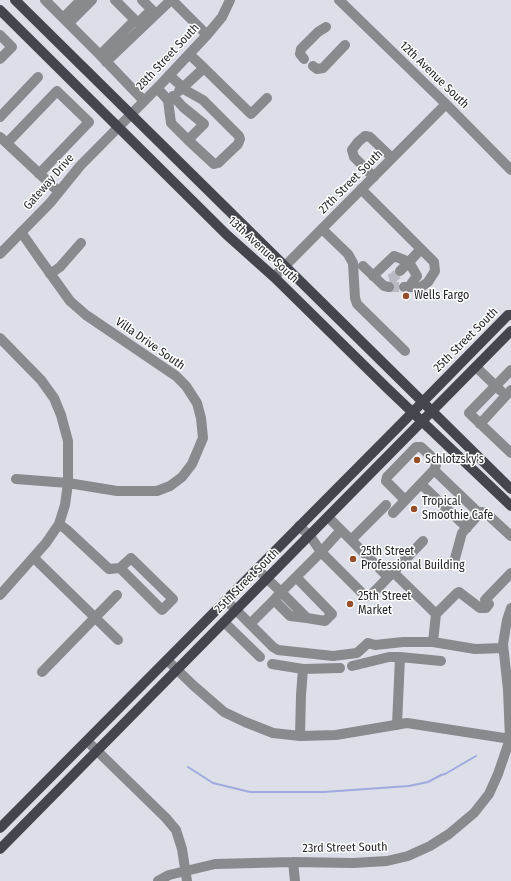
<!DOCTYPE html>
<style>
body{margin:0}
canvas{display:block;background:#dcdee8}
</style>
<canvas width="511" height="881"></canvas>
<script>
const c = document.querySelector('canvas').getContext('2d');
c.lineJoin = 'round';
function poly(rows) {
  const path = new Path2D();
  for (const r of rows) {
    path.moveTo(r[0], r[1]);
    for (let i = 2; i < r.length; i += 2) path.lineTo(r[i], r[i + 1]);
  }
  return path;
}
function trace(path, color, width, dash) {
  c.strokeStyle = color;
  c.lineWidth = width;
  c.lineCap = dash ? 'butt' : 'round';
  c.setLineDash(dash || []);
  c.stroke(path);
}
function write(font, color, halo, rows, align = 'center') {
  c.font = font + ' "Fira Sans Condensed",sans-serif';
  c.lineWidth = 3;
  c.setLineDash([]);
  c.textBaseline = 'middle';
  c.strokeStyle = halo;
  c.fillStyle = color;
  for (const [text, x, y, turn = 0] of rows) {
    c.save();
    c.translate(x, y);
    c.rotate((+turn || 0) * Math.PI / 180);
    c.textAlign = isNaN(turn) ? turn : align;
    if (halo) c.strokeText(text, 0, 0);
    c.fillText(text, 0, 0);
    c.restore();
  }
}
const stream = poly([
 [188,767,213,783,250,792,324,792,409,786,428,782,441,775,445,774,476,756]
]);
const minorTunnel = poly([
 [389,279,393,278,400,271],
 [389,287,404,287]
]);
const minor = poly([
 [45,0,100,55,144,101],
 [115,0,138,23,147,14],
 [142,0,156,14],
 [172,0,207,35],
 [339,0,446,104,511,170],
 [63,18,81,0],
 [69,23,92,0],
 [0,35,12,47,0,59],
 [100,55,135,20],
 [304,59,300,54,301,49,318,32,326,27],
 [106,62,171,0],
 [313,66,317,69,323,68,345,45],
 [204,68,251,114,267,98],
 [169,75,187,91,203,100,239,136,240,139,238,144,218,163,214,164,188,140],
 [157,88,168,100,171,123,188,140,204,124,183,107,173,96],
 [179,91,204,68,189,54],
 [0,117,38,77],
 [0,137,59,192],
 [7,143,57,91,89,122,39,174],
 [374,177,354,157,352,150,358,142,365,136,370,137,392,158],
 [361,189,434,262,435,271,428,282,421,287,404,287],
 [322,229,348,254,353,263,355,298,357,304,405,351],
 [0,254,50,203,80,166,162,83,207,35,222,17,230,0],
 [363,266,384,286,389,287],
 [400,271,409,262,417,276,409,287],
 [50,274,60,267,81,243],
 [373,276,394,256,409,262,421,249],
 [274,277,446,104],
 [0,338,41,380,54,398,61,415,68,441,68,483,65,505,59,524,46,543,0,595],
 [476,367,501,391],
 [511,370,469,413,511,453],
 [480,424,511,390],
 [16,479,68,483,117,491,157,491,170,486,182,477,192,464,203,438,201,418,197,403,186,386,176,376,86,315,70,301,42,262,21,232],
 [421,484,467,528],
 [405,500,386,481,387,477,416,447,421,447,435,460,436,465,434,470],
 [393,513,434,470,480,514],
 [328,517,388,577],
 [59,524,67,530,109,569,120,568,162,610,173,599,131,558,120,568],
 [341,530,321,552,363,594,368,596,372,594,423,541],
 [351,540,386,505],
 [34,558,118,640],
 [450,566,454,562,462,533,481,512,486,513,511,536],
 [257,569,281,592,321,552,310,536,299,526],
 [393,572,436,614,433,642],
 [296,577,332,614,325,621,307,618,281,592,274,600,290,616,307,618],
 [226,600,273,647,278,650,333,656,357,653,368,643,375,645,403,642,433,642,475,649,503,648],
 [485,600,511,573],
 [436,614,457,593,459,592,480,608,486,608,489,604],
 [224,622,260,657],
 [250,624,274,600],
 [167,660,194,686,224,712,245,722,273,733,300,736,336,735,407,723,511,739],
 [272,664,303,669],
 [352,666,389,657,400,657],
 [42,672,117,595],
 [397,725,400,657,441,661],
 [300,736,301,695,303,669,340,668],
 [87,741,166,818,176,830,182,849,187,881],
 [293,862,295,881],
 [158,881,169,875,215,864,293,862,353,863,387,861,408,856,430,846,449,834,474,813,489,794,498,774,510,739,508,690,503,644,507,620,511,608]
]);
const major = poly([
 [15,0,511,489],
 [0,10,227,235,274,277,388,389,511,506],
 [0,828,404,421,508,315,511,315],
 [0,849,511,331]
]);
const markers = [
 [406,296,4,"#964e2a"],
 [417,460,4,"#964e2a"],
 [414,509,4,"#964e2a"],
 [353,559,4,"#964e2a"],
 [350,604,4,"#964e2a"]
];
const streetNames = [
 ["28th Street South",168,57,-47],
 ["12th Avenue South",434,75,44],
 ["Gateway Drive",49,182,-49],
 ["27th Street South",351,182,-45],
 ["13th Avenue South",263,250,43],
 ["25th Street South",466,340,-45],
 ["Villa Drive South",150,344,35],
 ["25th Street South",247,581,-45],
 ["23rd Street South",345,848,-1]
];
const poiNames = [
 ["Wells Fargo",414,296],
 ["Schlotzsky's",425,460],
 ["Tropical",422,502],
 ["Smoothie Cafe",422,516],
 ["25th Street",361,552],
 ["Professional Building",361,566],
 ["25th Street",358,597],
 ["Market",358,611]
];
trace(stream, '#a0a9e0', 2);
trace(minorTunnel, '#b8b9c2', 10, [10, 5]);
trace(minor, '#898a8e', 10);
trace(major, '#45464d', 10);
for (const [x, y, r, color] of markers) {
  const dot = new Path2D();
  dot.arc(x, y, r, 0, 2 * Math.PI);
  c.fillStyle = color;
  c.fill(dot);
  trace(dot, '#fff', 1.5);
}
write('12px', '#26272b', '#fff', streetNames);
write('12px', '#26272b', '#fff', poiNames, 'left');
</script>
